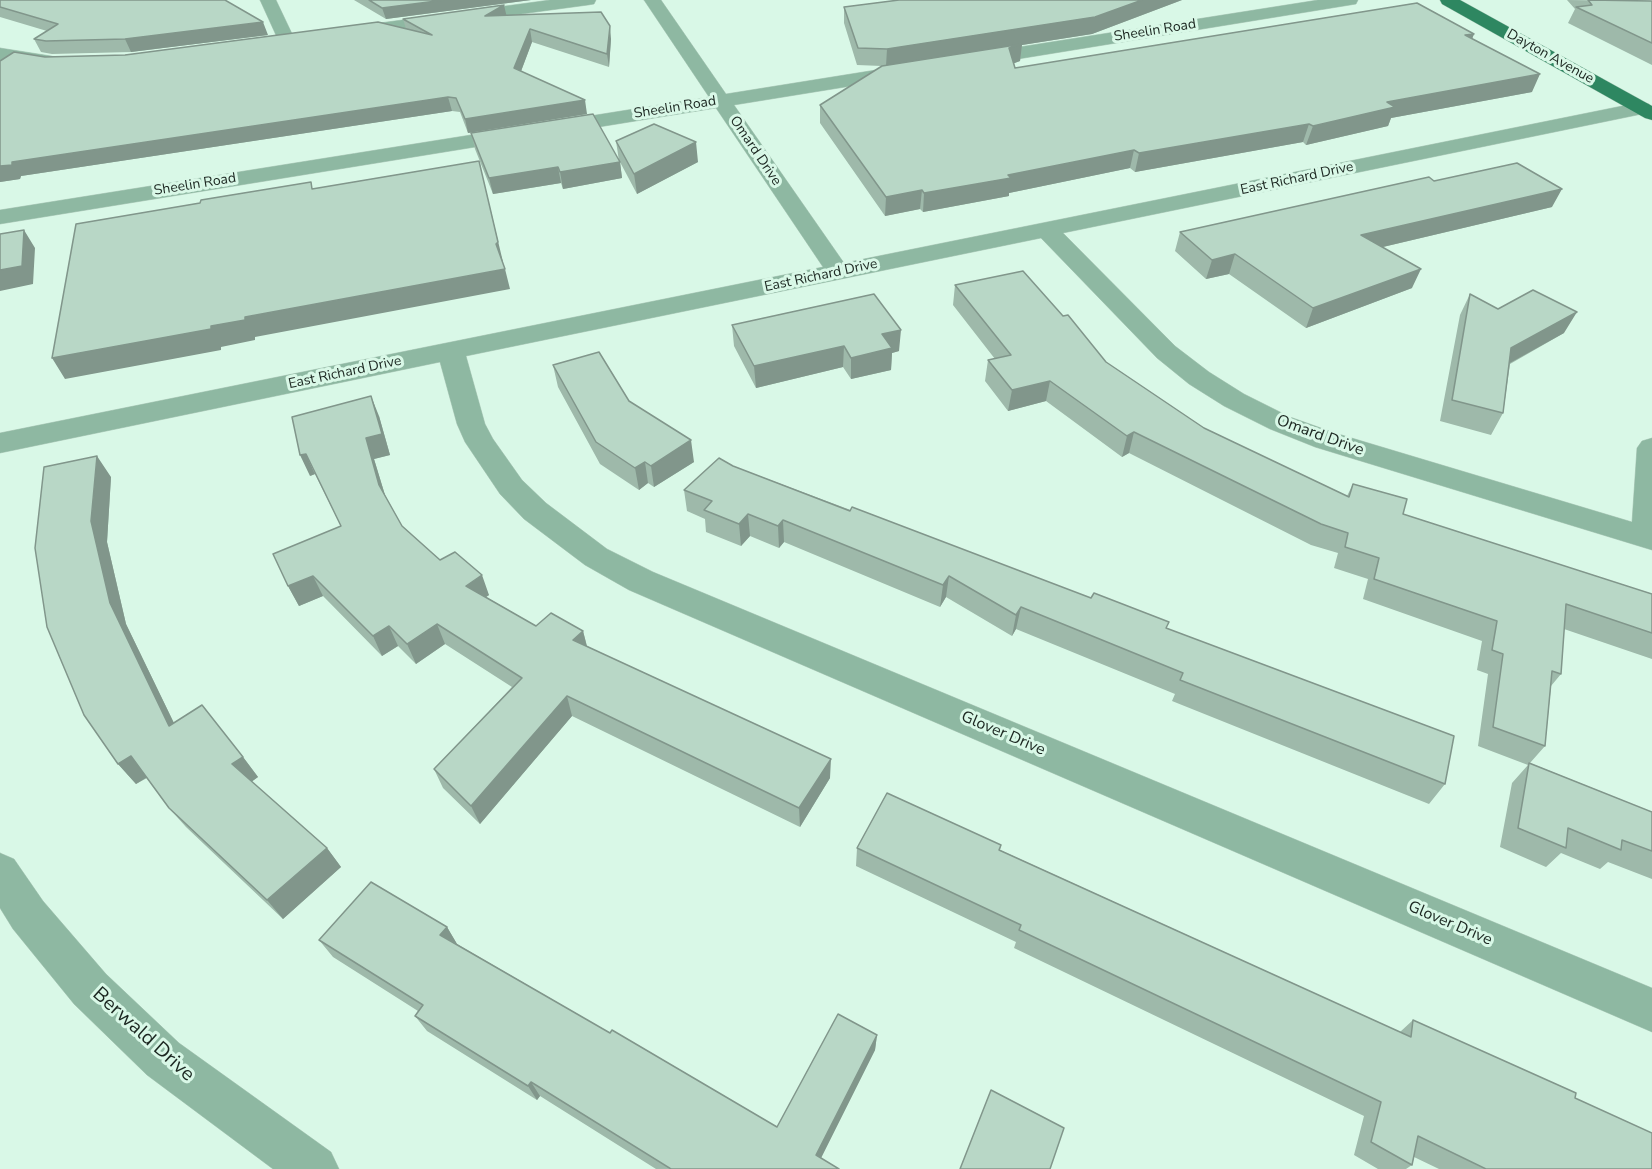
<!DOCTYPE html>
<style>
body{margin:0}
canvas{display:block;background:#d9f8e7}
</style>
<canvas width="1652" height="1169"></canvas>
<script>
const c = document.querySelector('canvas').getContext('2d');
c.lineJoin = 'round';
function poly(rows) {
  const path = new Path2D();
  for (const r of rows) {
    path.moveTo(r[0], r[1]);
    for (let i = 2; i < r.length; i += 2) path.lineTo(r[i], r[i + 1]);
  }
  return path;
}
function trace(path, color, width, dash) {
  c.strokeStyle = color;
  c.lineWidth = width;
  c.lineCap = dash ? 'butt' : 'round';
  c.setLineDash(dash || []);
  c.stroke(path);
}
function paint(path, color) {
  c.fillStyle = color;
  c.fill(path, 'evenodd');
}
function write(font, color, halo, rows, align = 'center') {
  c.font = font + ' "Nunito Sans",sans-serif';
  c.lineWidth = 6;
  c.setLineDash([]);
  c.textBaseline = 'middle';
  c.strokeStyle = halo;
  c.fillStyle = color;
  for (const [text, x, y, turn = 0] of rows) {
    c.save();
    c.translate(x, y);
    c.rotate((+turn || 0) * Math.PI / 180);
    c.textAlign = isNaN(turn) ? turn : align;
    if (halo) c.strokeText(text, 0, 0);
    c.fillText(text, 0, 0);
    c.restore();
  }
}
const minor = poly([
 [260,0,276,0,295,40,292,44,280,44,260,0],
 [550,0,596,0,594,4,588,5,350,37,344,36,341,32,344,28,350,27,550,0],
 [644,0,661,0,726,94,907,65,914,67,916,71,914,75,907,77,734,105,844,263,1642,102,1649,104,1652,108,1649,112,1642,114,1063,233,1175,346,1209,372,1244,394,1290,417,1335,433,1632,522,1637,448,1642,441,1652,438,1652,550,1315,447,1270,429,1224,406,1189,384,1157,358,1041,238,466,356,485,424,493,439,522,480,546,503,607,549,653,572,1652,988,1652,1032,629,590,585,565,524,519,500,494,465,442,457,424,440,362,0,453,0,433,823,267,716,108,0,224,0,210,709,97,644,0],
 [1318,0,1358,0,1356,4,1350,5,975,66,968,64,966,60,968,56,975,54,1318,0],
 [0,48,51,56,58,58,60,62,58,66,51,68,0,60,0,48],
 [0,853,14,859,43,901,106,974,179,1043,331,1152,339,1169,273,1169,147,1075,74,1004,13,929,0,908,0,853]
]);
const major = poly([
 [1440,0,1460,0,1652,106,1652,120,1645,118,1442,4,1440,0]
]);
const wall = poly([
 [0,0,268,35,131,52,52,54,41,52,34,39,47,31,0,17],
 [354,0,531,0,386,19],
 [899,0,1182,0,1092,34,1022,45,1020,61,1014,63,1015,68,1474,34,1472,39,1532,92,1391,118,1388,126,1306,145,1303,142,1135,172,1130,168,1009,193,1009,196,923,212,920,209,885,216,820,123,820,105,882,66,857,65,844,23,844,7],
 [1567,0,1652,1,1652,65,1568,23,1575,9],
 [506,16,611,39,609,67,532,42,521,71,587,114,468,133,460,112,452,111,21,176,20,179,0,182,0,61,45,57,125,55,406,29,403,19],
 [471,133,619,161,616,141,698,162,637,194,620,162,622,178,563,189,561,183,493,194,475,149],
 [1434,181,1552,207,1383,247,1412,288,1306,328,1229,274,1206,279,1175,251,1180,232],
 [955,285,1063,316,1106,362,1204,428,1347,496,1353,484,1403,514,1652,594,1652,659,1564,629,1561,674,1551,686,1545,746,1530,763,1652,812,1652,879,1608,862,1600,869,1561,853,1546,867,1500,847,1512,783,1528,765,1478,746,1488,674,1477,670,1482,641,1363,599,1368,579,1334,568,1338,553,1311,545,1129,453,1122,457,1046,401,1008,411,985,381,988,360,995,359,953,305],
 [1470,294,1498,309,1564,333,1510,364,1503,413,1491,435,1440,421,1460,315],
 [732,325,899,351,892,353,891,370,851,379,843,367,756,388,734,346],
 [553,365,629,401,694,462,654,487,648,483,639,490,600,464,558,387],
 [379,416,390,455,374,459,385,495,402,526,440,560,489,595,486,597,536,626,583,631,587,646,830,778,800,827,572,716,480,824,443,788,434,769,512,687,445,644,416,664,398,646,382,656,323,596,299,606,288,586,341,526,315,474,310,476],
 [733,466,1166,628,1445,784,1429,804,1172,701,1175,694,1016,629,1012,636,946,597,940,607,784,542,779,548,750,536,741,546,706,532,705,519,687,511,684,490],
 [111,477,107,542,126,624,174,723,243,757,258,777,251,782,327,848,341,867,283,919,186,827,169,808,147,778,136,784,118,764,47,627],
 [1001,845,1000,850,1400,1032,1413,1020,1575,1098,1652,1169,1439,1169,1414,1157,1412,1165,1406,1169,1378,1169,1354,1155,1364,1116,1014,948,1016,942,856,866,857,848],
 [447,927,457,944,610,1033,777,1127,877,1035,875,1050,821,1158,839,1169,656,1169,540,1096,537,1100,427,1031,415,1016,418,1011,333,957,319,940]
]);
const shadedWall = poly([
 [444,0,531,0,386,19,382,8],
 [1142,0,1182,0,1092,34,1022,45,1020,61,1007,66,886,66,887,49],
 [504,5,507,18,485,16],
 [263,22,268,35,131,52,125,39],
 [610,26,611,39,609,67,607,54],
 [530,29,532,42,517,82,514,68],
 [1474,34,1467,51,1465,35],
 [1540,74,1532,92,1391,118,1388,126,1306,145,1313,126,1387,102],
 [448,97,452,111,21,176,20,179,0,182,0,166,12,162],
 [585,100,587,114,468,133,465,119],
 [1309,124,1303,142,1135,172,1139,153],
 [696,142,698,162,637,194,634,174],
 [1134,150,1130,168,1009,193,1009,196,923,212,924,193,1008,175],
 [479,161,503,262,501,263,496,244],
 [620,162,622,178,563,189,560,172],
 [558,167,561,183,493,194,489,178],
 [1562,189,1552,207,1353,254,1361,235],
 [922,190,920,209,885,216,886,197],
 [24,230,35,248,33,284,0,291,0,270],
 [1235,254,1229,274,1206,279,1212,260],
 [505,269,510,289,255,337,255,340,221,347,221,350,65,379,52,358,211,326,245,317],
 [1421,269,1412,288,1306,328,1313,308],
 [1577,312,1564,333,1499,369,1511,348],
 [901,330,899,351,892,353,891,370,851,379,851,358,882,334],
 [844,346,843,367,756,388,754,366],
 [1050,381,1046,401,1008,411,1012,390],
 [371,396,379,416,390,455,374,459,388,505,379,485,366,438],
 [1134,432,1129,453,1122,457,1127,436],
 [691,440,694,462,654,487,651,466],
 [306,454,315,474,310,476,300,455],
 [97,456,111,477,107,542,126,624,185,746,169,726,110,603,91,521],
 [645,462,648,483,639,490,635,468],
 [748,514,750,536,741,546,739,524],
 [783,520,784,542,779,548,778,526],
 [482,575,489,595,473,606,466,586],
 [313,576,323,596,299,606,288,586],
 [949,576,946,597,940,607,943,585],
 [1021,607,1016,629,1012,636,1016,615],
 [437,624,445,644,416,664,407,644],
 [389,626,398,646,382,656,373,636],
 [583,631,588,651,573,640],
 [567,696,572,716,480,824,471,806],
 [131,756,149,776,136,784,118,764],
 [243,757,258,777,247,785,232,764],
 [831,759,830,778,800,827,799,808],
 [327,848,341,867,283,919,267,900],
 [447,927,457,944,440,935],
 [877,1035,875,1050,816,1168,816,1155],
 [531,1082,540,1096,537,1100,528,1086]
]);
const building = poly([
 [0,0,225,0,263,22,125,39,46,41,34,39,58,24,0,7,0,0],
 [369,0,444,0,382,8,369,0],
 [899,0,1142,0,1095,17,887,49,858,48,844,7,899,0],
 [1588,0,1652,1,1652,43,1576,7,1592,5,1588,0],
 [1417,3,1474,34,1465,35,1540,74,1387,102,1395,107,1313,126,1309,124,1139,153,1134,150,1008,175,1011,178,924,193,922,190,886,197,820,105,882,66,1022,44,1009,48,1015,68,1417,3],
 [504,5,485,16,601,12,610,26,607,54,530,29,514,68,585,100,465,119,456,98,448,97,12,162,12,165,0,166,0,61,14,52,45,57,125,55,378,22,432,35,403,19,504,5],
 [593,114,620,162,560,172,558,167,489,178,471,133,593,114],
 [654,124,696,142,634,174,616,141,654,124],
 [479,161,498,242,496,244,505,269,245,317,245,320,211,326,211,329,52,358,76,224,200,203,201,200,311,182,312,189,479,161],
 [1517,163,1562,189,1361,235,1421,269,1313,308,1235,254,1212,260,1180,232,1429,177,1434,181,1517,163],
 [24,230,22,266,0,270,0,234,24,230],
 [1023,271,1063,316,1068,315,1106,362,1204,428,1349,497,1353,484,1407,499,1403,514,1652,594,1652,633,1566,604,1561,674,1552,671,1545,746,1493,727,1503,654,1492,650,1497,621,1374,579,1379,558,1345,547,1348,533,1321,524,1134,432,1127,436,1050,381,1012,390,988,360,1011,355,955,285,1023,271],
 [1533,290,1577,312,1511,348,1503,413,1452,400,1470,294,1498,309,1533,290],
 [874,294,901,330,882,334,892,348,851,358,844,346,754,366,732,325,874,294],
 [599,352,629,401,691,440,651,466,645,462,635,468,596,442,553,365,599,352],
 [371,396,382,434,366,438,379,485,402,526,440,560,455,552,482,575,466,586,536,626,551,613,583,631,573,640,831,759,799,808,567,696,471,806,434,769,522,678,437,624,407,644,389,626,373,636,313,576,288,586,273,554,341,526,306,454,300,455,292,417,371,396],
 [97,456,91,521,110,603,169,726,202,705,243,757,232,764,327,848,267,900,169,808,131,756,118,764,84,715,47,627,35,548,44,467,97,456],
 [719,458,733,466,850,511,852,507,1091,598,1094,593,1169,622,1166,628,1454,736,1445,784,1180,680,1183,673,1021,607,1016,615,949,576,943,585,783,520,778,526,748,514,739,524,704,510,712,501,684,490,719,458],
 [1529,763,1652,812,1652,851,1622,840,1621,850,1568,828,1566,848,1518,828,1529,763],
 [887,793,1001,845,999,850,1411,1037,1413,1020,1576,1093,1575,1098,1652,1133,1652,1169,1486,1169,1418,1136,1412,1165,1371,1142,1381,1102,1019,930,1021,925,857,848,887,793],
 [371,882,447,927,440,935,610,1033,612,1030,777,1127,838,1014,877,1035,816,1155,839,1169,671,1169,531,1082,528,1086,415,1016,423,1005,319,940,371,882],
 [991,1090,1064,1128,1050,1169,960,1169,991,1090]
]);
const farStreetnames = [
 ["Sheelin Road",1155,31,-9],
 ["Dayton Avenue",1550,57,29],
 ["Sheelin Road",675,108,-9],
 ["Omard Drive",755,151,56],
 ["East Richard Drive",1297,179,-12],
 ["Sheelin Road",195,185,-9],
 ["East Richard Drive",821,276,-12],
 ["East Richard Drive",345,373,-12]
];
const streetNames = [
 ["Omard Drive",1320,436,20],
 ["Glover Drive",1003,734,23],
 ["Glover Drive",1450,924,23]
];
const nearStreetnames = [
 ["Berwald Drive",143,1035,42]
];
trace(minor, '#b7d2c3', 1);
trace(major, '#b7d2c3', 1);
paint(minor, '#8eb8a2');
paint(major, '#2e8761');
paint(wall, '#9eb9aa');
paint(shadedWall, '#81968b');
paint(building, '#b8d7c6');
trace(building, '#81968b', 1.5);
write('14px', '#1b2620', '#d9f8e7', farStreetnames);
write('16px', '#1b2620', '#d9f8e7', streetNames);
write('20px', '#1b2620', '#d9f8e7', nearStreetnames);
</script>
